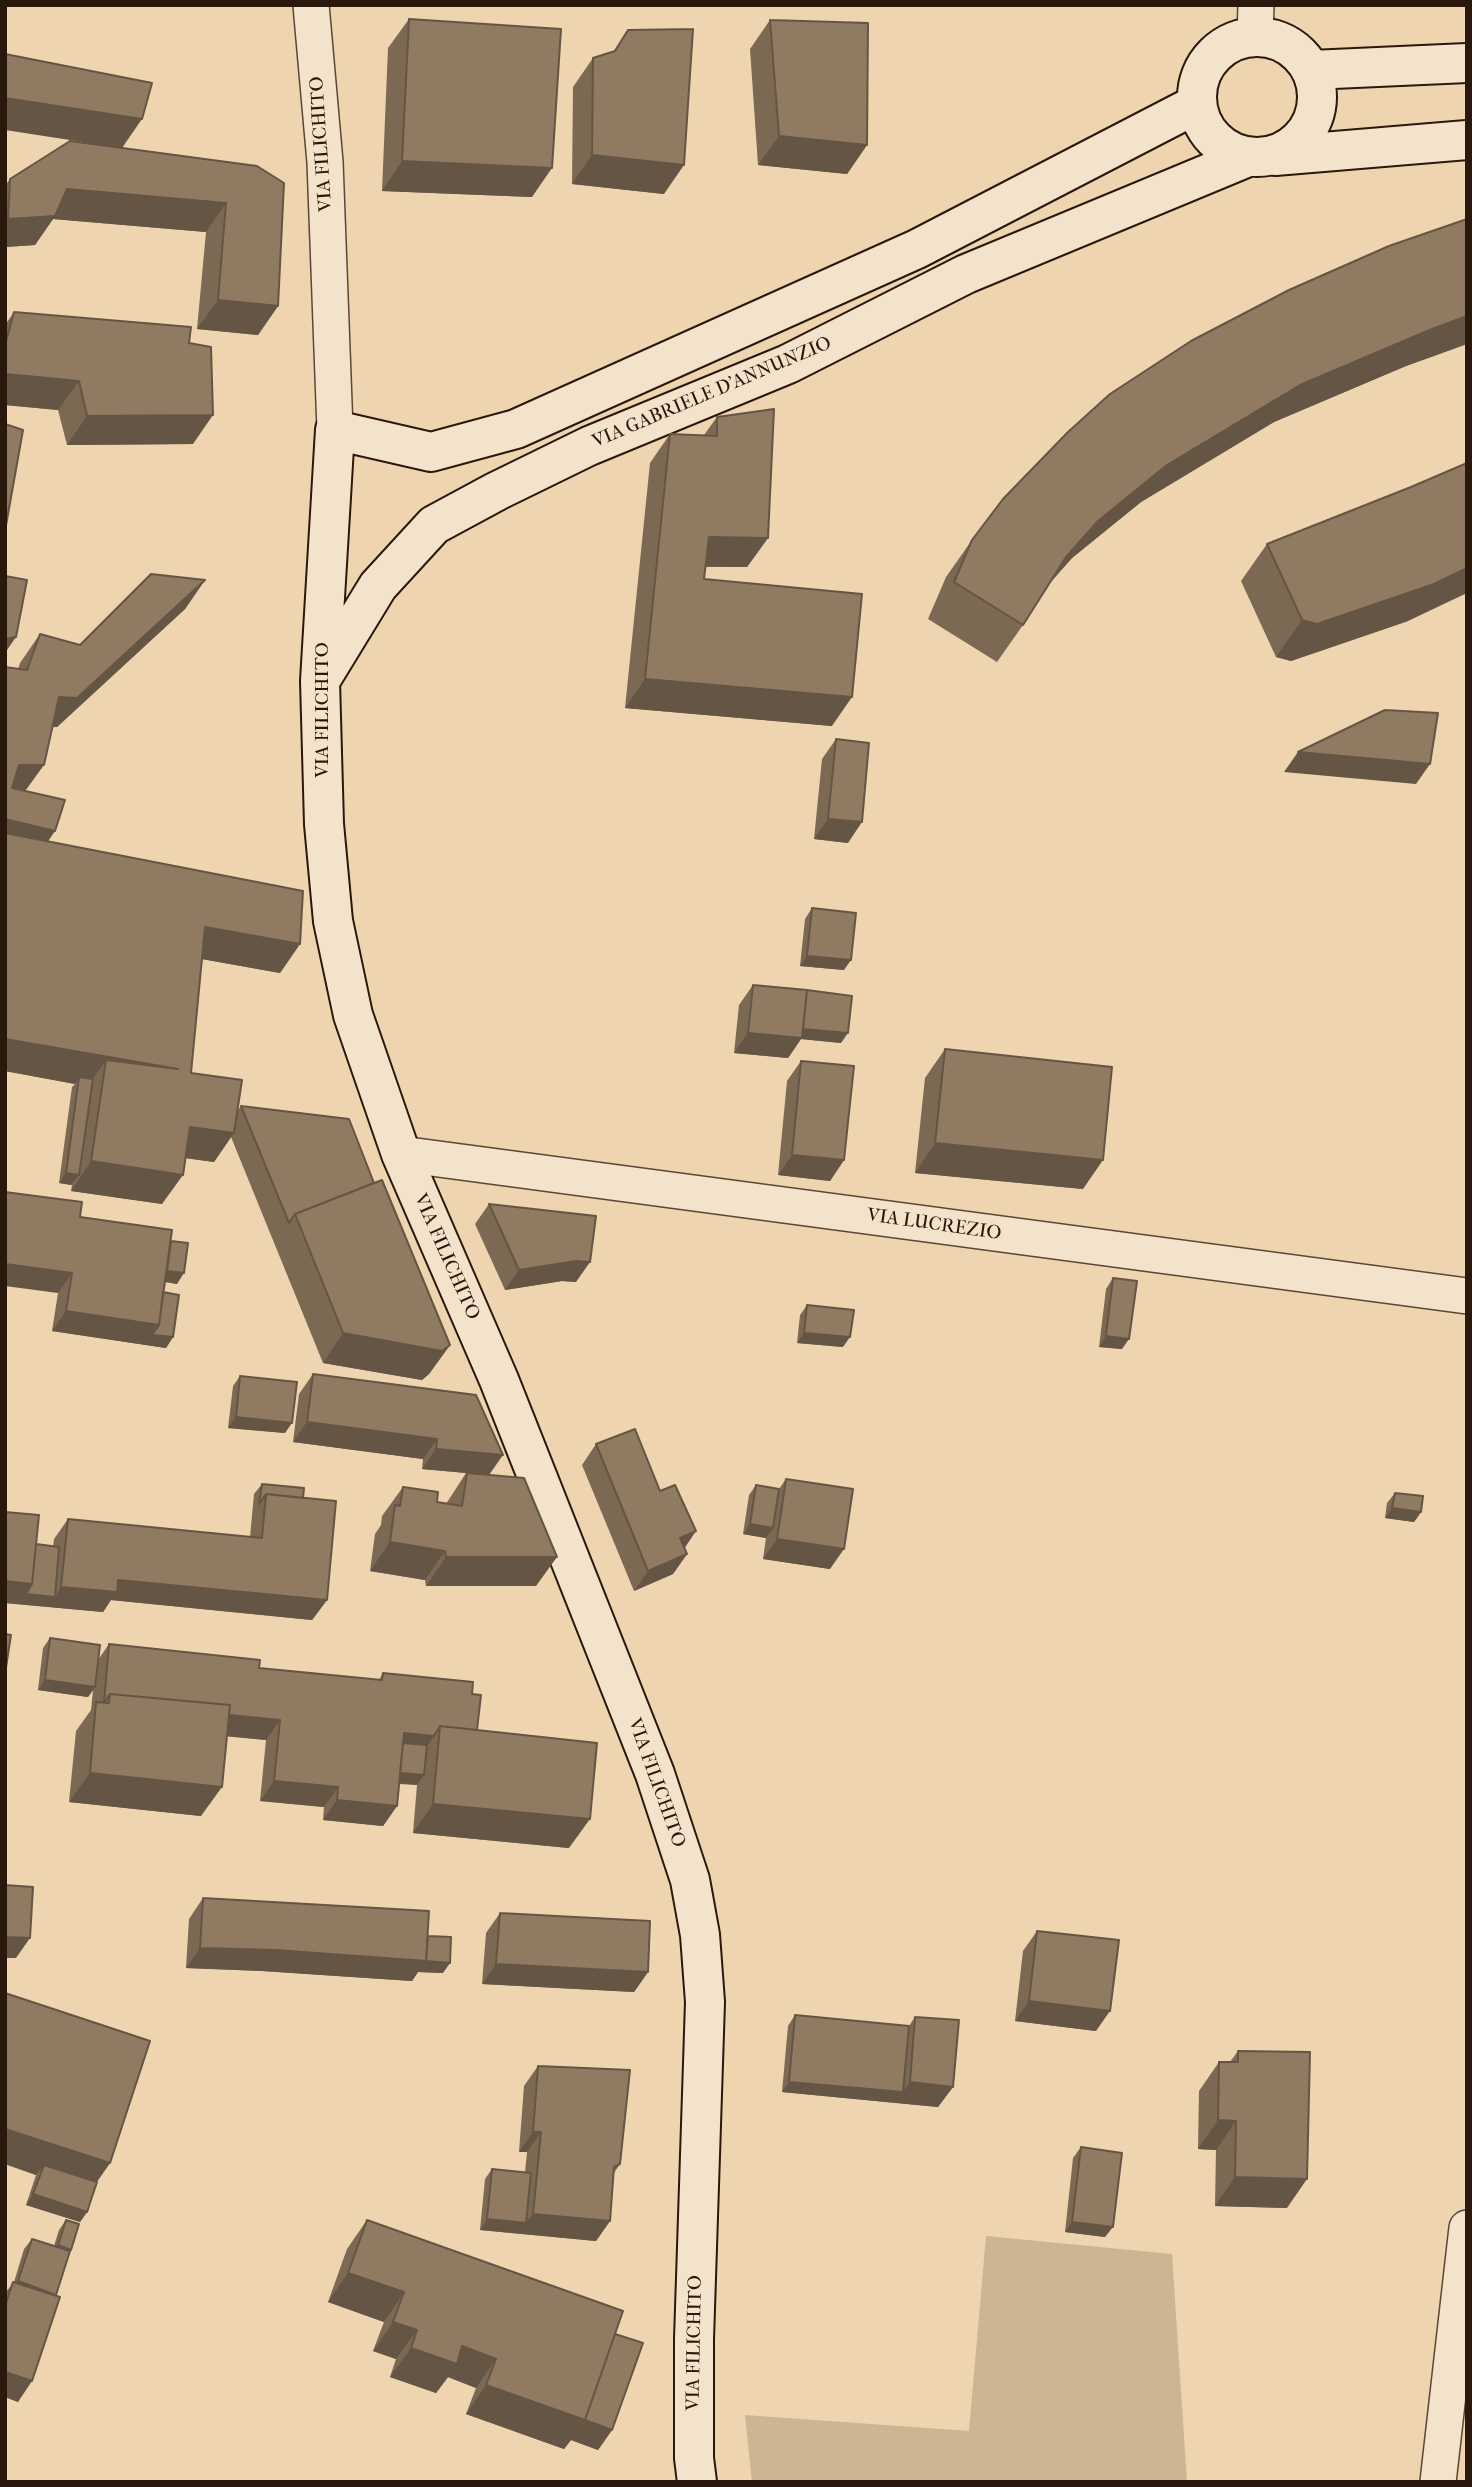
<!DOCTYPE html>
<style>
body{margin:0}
#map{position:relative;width:1472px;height:2487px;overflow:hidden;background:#eed4af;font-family:"IM FELL French Canon",serif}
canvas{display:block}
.frame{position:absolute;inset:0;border:7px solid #2a180c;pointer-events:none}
</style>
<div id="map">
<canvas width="1472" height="2487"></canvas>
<div class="frame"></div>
</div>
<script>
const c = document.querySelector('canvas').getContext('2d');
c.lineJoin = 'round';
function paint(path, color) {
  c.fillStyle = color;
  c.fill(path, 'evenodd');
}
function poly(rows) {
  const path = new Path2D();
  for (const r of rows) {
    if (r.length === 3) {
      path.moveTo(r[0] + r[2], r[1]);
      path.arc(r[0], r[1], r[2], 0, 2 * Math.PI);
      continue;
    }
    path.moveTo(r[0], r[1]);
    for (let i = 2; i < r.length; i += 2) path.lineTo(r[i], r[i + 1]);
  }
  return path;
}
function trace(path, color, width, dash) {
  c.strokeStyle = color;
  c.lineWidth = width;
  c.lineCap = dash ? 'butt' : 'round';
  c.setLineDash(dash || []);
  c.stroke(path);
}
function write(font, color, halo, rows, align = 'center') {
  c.font = font + ' "IM FELL French Canon",serif';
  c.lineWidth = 6;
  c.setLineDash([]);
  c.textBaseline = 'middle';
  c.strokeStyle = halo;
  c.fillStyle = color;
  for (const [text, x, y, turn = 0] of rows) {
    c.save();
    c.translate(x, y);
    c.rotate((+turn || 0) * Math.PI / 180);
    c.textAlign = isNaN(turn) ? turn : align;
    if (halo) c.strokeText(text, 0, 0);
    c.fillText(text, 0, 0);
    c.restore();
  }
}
const green = poly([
 [986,2236,1172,2254,1187,2482,752,2482,745,2415,969,2431]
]);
const street = poly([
 [311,5,325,162,335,430],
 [1255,36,1256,5],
 [401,1154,1467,1296],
 [1438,2482,1467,2228]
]);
const secondary = poly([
 [1257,97,60],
 [1311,70,1467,63],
 [1275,156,1467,140],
 [323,676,378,586,434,525,497,491,589,446,788,364,966,274,1248,157],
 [697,2482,694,2458,694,2339,705,2002,700,1935,690,1880,655,1774,499,1380,401,1154,353,1015,333,921,324,824,320,681,335,430,431,452,516,429,917,249,1197,104]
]);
const wall = poly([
 [409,19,532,197,382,191,388,48],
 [770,20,867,145,847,174,758,165,750,49],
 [628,30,664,194,572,184,573,87,593,58,613,52],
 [257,166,278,306,258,335,197,329,206,232,53,219,35,245,5,247,5,186,10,179],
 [1467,219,1467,344,1406,366,1274,422,1141,502,1072,558,1049,584,1023,625,997,662,928,619,946,577,972,540],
 [14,312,189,343,193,444,67,445,58,410,5,405,5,325],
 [717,417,768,538,747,567,706,567,704,579,832,726,625,708,650,463,670,434,704,435],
 [1411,487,1408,621,1291,661,1276,657,1241,581,1267,544],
 [205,580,185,609,57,727,52,727,25,791,55,831,48,841,300,944,280,973,202,959,191,1073,237,1111,241,1106,374,1183,450,1345,429,1374,422,1380,323,1363,231,1137,214,1162,185,1158,162,1204,71,1191,72,1185,59,1183,72,1087,75,1084,5,1071,5,667,18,669,20,663,40,634,80,645],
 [836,739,848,843,814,839,822,759],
 [812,908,844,970,800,966,805,919],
 [753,985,841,1043,801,1039,788,1058,734,1053,739,1005],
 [945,1049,1083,1189,915,1173,925,1078],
 [801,1061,844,1160,830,1181,778,1175,787,1081],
 [489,1204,576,1282,562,1281,505,1290,475,1224],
 [80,1217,171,1241,177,1284,165,1282,163,1292,173,1337,166,1348,52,1331,58,1293],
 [1113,1278,1122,1349,1099,1347,1106,1289],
 [807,1305,843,1347,797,1343,800,1315],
 [313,1374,476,1395,489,1475,536,1586,426,1586,425,1580,370,1571,375,1534,381,1525,382,1516,403,1487,437,1502,446,1504,466,1473,422,1469,423,1459,293,1442,299,1394],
 [240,1376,285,1433,228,1428,233,1386],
 [596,1444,660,1491,687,1554,673,1574,634,1591,582,1465],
 [786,1479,830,1569,763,1559,766,1538,743,1534,749,1495,756,1485,779,1489],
 [262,1484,303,1498,327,1600,312,1620,111,1600,103,1612,5,1603,36,1544,53,1546,54,1539,68,1519,250,1537,254,1494],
 [1395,1493,1421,1512,1414,1522,1385,1518,1387,1503],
 [50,1638,98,1660,109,1644,259,1668,379,1680,383,1673,472,1694,477,1730,569,1848,413,1833,417,1785,399,1784,397,1806,383,1826,323,1820,324,1807,260,1801,266,1740,227,1736,201,1816,69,1802,76,1731,91,1710,93,1690,88,1697,38,1690,43,1648],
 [203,1898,428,1936,443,1973,418,1972,412,1981,262,1971,186,1968,189,1919],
 [500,1913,648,1972,634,1992,482,1984,486,1933],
 [1037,1931,1096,2031,1015,2021,1023,1951],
 [795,2015,909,2026,915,2017,953,2087,938,2107,782,2092,788,2026],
 [1238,2051,1287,2208,1215,2206,1216,2150,1198,2149,1199,2091,1219,2062,1230,2062],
 [538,2066,620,2164,614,2173,610,2221,596,2241,480,2230,485,2179,492,2169,525,2172,527,2152,519,2152,524,2086],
 [1081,2147,1105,2237,1065,2232,1073,2158],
 [110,2163,97,2182,87,2212,80,2222,26,2205,36,2175,5,2164],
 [66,2220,79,2224,18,2402,5,2397,5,2293,14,2282,24,2249,32,2239,54,2246,59,2230],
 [367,2220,615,2334,612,2430,598,2450,571,2440,564,2449,466,2414,476,2388,448,2377,436,2393,390,2377,396,2359,373,2351,384,2322,328,2302,347,2249]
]);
const shadedWall = poly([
 [5,98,142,119,122,148,5,130],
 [779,136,867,145,847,174,758,165],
 [592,155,684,165,664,194,572,184],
 [402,161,552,168,532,197,382,191],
 [67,189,226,203,206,232,53,219,35,245,5,247,5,223,8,219],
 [218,300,278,306,258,335,197,329],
 [1467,316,1467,344,1406,366,1274,422,1141,502,1072,558,1040,594,1066,557,1098,521,1167,465,1300,385,1432,329],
 [5,374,79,381,58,410,5,405],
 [213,415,193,444,67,445,87,416],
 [709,537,768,538,747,567,689,566],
 [1467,568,1467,593,1408,621,1291,661,1276,657,1302,620],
 [205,580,185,609,57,727,39,726,59,697],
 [16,637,5,653,5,639],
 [645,679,852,697,832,726,625,708],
 [1298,752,1430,764,1416,784,1284,772],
 [19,765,44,765,23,794,5,794],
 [5,819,55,831,35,860,5,853],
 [828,819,862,822,848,843,814,839],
 [205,927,300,944,280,973,185,956],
 [807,956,851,960,844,970,800,966],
 [803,1029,848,1033,841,1043,801,1039,788,1058,734,1053,748,1033],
 [5,1039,178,1069,106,1060,88,1086,79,1077,75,1084,5,1071],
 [190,1127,234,1133,214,1162,170,1156],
 [935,1143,1103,1160,1083,1189,915,1173],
 [792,1155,844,1160,830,1181,778,1175],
 [91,1161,183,1175,162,1204,71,1191],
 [66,1173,79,1175,71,1185,59,1183],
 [576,1261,590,1262,576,1282,562,1281,505,1290,519,1270],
 [5,1264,72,1273,58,1293,5,1286],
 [161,1270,184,1273,177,1284,154,1280],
 [66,1311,159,1325,173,1337,166,1348,52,1331],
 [343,1333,450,1345,429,1374,422,1380,323,1363],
 [804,1333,850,1337,843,1347,797,1343],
 [1106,1336,1129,1339,1122,1349,1099,1347],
 [236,1417,292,1423,285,1433,228,1428],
 [307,1422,437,1439,423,1459,293,1442],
 [436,1449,503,1455,489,1475,422,1469],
 [1392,1508,1421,1512,1414,1522,1385,1518],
 [750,1524,773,1528,766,1538,743,1534],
 [696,1531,682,1552,680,1538],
 [777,1539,844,1549,830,1569,763,1559],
 [390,1542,445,1551,425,1580,370,1571],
 [687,1554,673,1574,634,1591,648,1571],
 [446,1557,557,1557,536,1586,426,1586],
 [118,1580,327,1600,312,1620,111,1600,103,1612,5,1603,5,1581,32,1584,55,1597,61,1587],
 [45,1680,95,1687,88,1697,38,1690],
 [109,1703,280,1720,266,1740,95,1724],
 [404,1733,434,1736,420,1756,396,1753],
 [394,1772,424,1775,417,1785,387,1782],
 [90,1773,222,1787,201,1816,69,1802],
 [274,1781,338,1787,324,1807,260,1801],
 [337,1800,397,1806,383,1826,323,1820],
 [433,1804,590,1819,569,1848,413,1833],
 [5,1937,30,1938,16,1958,5,1958],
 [200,1948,276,1950,450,1963,443,1973,418,1972,412,1981,262,1971,186,1968],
 [496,1964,648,1972,634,1992,482,1984],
 [1029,2001,1110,2011,1096,2031,1015,2021],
 [789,2082,903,2092,910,2082,953,2087,938,2107,782,2092],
 [1218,2120,1236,2121,1216,2150,1198,2149],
 [5,2129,110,2163,89,2192,44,2165,36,2175,5,2164],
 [533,2132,541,2132,527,2152,519,2152],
 [1235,2177,1307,2179,1287,2208,1215,2206],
 [33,2194,87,2212,80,2222,26,2205],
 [533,2214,610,2221,596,2241,480,2230,487,2219,526,2223],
 [1072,2222,1113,2227,1105,2237,1065,2232],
 [348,2273,404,2292,384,2322,328,2302],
 [18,2281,56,2295,11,2291],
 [393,2322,417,2330,396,2359,373,2351],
 [462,2346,496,2359,476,2388,448,2377,436,2393,390,2377,411,2348],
 [5,2372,32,2381,18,2402,5,2397],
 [486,2385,612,2430,598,2450,571,2440,564,2449,466,2414]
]);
const building = poly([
 [409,19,561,29,552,168,402,161,409,19],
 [770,20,868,23,867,145,779,136,770,20],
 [693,29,684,165,592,155,593,58,615,51,628,30,693,29],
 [5,54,152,83,142,119,5,98,5,54],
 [70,141,257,166,284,183,278,306,218,300,226,203,67,189,55,216,8,219,10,179,70,141],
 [1467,219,1467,316,1432,329,1300,385,1167,465,1098,521,1066,557,1023,625,954,582,972,540,1003,499,1068,432,1110,394,1191,341,1289,290,1389,246,1467,219],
 [14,312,191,327,189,343,211,347,213,415,87,416,79,381,5,374,5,345,14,312],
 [774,409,768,538,709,537,704,579,862,594,852,697,645,679,670,434,717,436,717,417,774,409],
 [5,424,23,430,5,531,5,424],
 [1467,463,1467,568,1434,584,1317,624,1302,620,1267,544,1411,487,1467,463],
 [151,574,205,580,77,698,59,697,44,765,19,765,12,788,65,800,55,831,5,819,5,667,27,670,40,634,80,645,151,574],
 [5,576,27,580,16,637,5,639,5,576],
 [1385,710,1438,713,1430,764,1298,752,1385,710],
 [836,739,869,743,862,822,828,819,836,739],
 [5,833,303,891,300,944,205,927,191,1073,242,1080,234,1133,190,1127,183,1175,91,1161,106,1060,178,1069,5,1039,5,833],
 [812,908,856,913,851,960,807,956,812,908],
 [753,985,807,990,802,1038,748,1033,753,985],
 [807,990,852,996,848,1033,803,1029,807,990],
 [945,1049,1112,1067,1103,1160,935,1143,945,1049],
 [801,1061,854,1066,844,1160,792,1155,801,1061],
 [79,1077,93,1079,79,1175,66,1173,79,1077],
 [241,1106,349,1119,374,1183,295,1214,289,1223,241,1106],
 [382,1180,450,1345,442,1351,343,1333,295,1214,382,1180],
 [5,1192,82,1202,80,1217,172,1230,159,1325,66,1311,72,1273,5,1264,5,1192],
 [489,1204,596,1216,590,1262,576,1261,519,1270,489,1204],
 [171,1241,188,1243,184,1273,167,1271,171,1241],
 [1113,1278,1137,1281,1129,1339,1106,1336,1113,1278],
 [163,1292,179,1295,173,1337,152,1335,159,1325,163,1292],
 [807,1305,854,1310,850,1337,804,1333,807,1305],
 [313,1374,476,1395,503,1455,436,1449,437,1439,307,1422,313,1374],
 [240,1376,297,1382,292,1423,236,1417,240,1376],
 [635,1429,660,1491,675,1485,696,1531,680,1538,687,1554,648,1571,596,1444,635,1429],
 [467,1473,524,1478,557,1557,446,1557,445,1551,390,1542,395,1505,400,1506,403,1487,438,1492,437,1502,462,1506,467,1473],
 [786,1479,853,1489,844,1549,777,1539,786,1479],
 [262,1484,304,1488,303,1498,266,1494,259,1504,262,1484],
 [756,1485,779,1489,773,1528,750,1524,756,1485],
 [1395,1493,1423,1496,1421,1512,1392,1508,1395,1493],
 [266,1494,336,1501,327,1600,118,1580,117,1592,61,1587,68,1519,262,1538,266,1494],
 [5,1512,39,1515,32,1584,5,1581,5,1512],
 [36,1544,59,1547,55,1597,26,1594,32,1584,36,1544],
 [5,1634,11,1635,5,1674,5,1634],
 [50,1638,100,1645,95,1687,45,1680,50,1638],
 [109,1644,260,1660,259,1668,382,1680,383,1673,473,1682,472,1694,481,1695,477,1730,440,1726,434,1736,404,1733,397,1806,337,1800,338,1787,274,1781,280,1720,229,1715,230,1705,110,1694,104,1703,109,1644],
 [110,1694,230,1705,222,1787,90,1773,96,1702,109,1703,110,1694],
 [440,1726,597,1743,590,1819,433,1804,440,1726],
 [403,1743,427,1745,424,1775,400,1773,403,1743],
 [5,1885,33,1887,30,1938,5,1937,5,1885],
 [203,1898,429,1911,426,1961,276,1950,200,1948,203,1898],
 [500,1913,650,1921,648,1972,496,1964,500,1913],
 [1037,1931,1119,1940,1110,2011,1029,2001,1037,1931],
 [428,1936,451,1937,450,1963,426,1961,428,1936],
 [5,1993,150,2041,110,2163,5,2129,5,1993],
 [795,2015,909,2026,903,2092,789,2082,795,2015],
 [915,2017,959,2020,953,2087,910,2082,915,2017],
 [1238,2051,1310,2052,1307,2179,1235,2177,1236,2121,1218,2120,1219,2062,1238,2062,1238,2051],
 [538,2066,630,2070,620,2164,614,2167,610,2221,533,2214,541,2132,533,2132,538,2066],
 [1081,2147,1122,2153,1113,2227,1072,2222,1081,2147],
 [44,2165,97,2182,87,2212,33,2194,44,2165],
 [492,2169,531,2173,526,2223,487,2219,492,2169],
 [66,2220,79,2224,71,2250,58,2245,66,2220],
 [367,2220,623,2311,585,2420,486,2385,496,2359,462,2346,457,2364,411,2348,417,2330,393,2322,404,2292,348,2273,367,2220],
 [32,2239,70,2251,56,2295,18,2281,32,2239],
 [13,2282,60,2297,32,2381,5,2372,5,2306,13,2282],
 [615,2334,643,2343,612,2430,585,2420,615,2334]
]);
const streetNames = [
 ["VIA FILICHITO",322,144,-94],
 ["VIA GABRIELE D'ANNUNZIO",712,393,-23],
 ["VIA FILICHITO",323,710,-90],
 ["VIA LUCREZIO",934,1225,8],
 ["VIA FILICHITO",446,1257,66],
 ["VIA FILICHITO",656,1783,70],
 ["VIA FILICHITO",695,2343,-89]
];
paint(green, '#cdb493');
trace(street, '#5b4735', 38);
trace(secondary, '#2a180c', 42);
trace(street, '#f4e3cb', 35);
trace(secondary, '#f4e3cb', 38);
paint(wall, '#7c6953');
paint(shadedWall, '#655544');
paint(building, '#907a61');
trace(building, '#655544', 2);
write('19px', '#2a180c', '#f4e3cb', streetNames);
</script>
